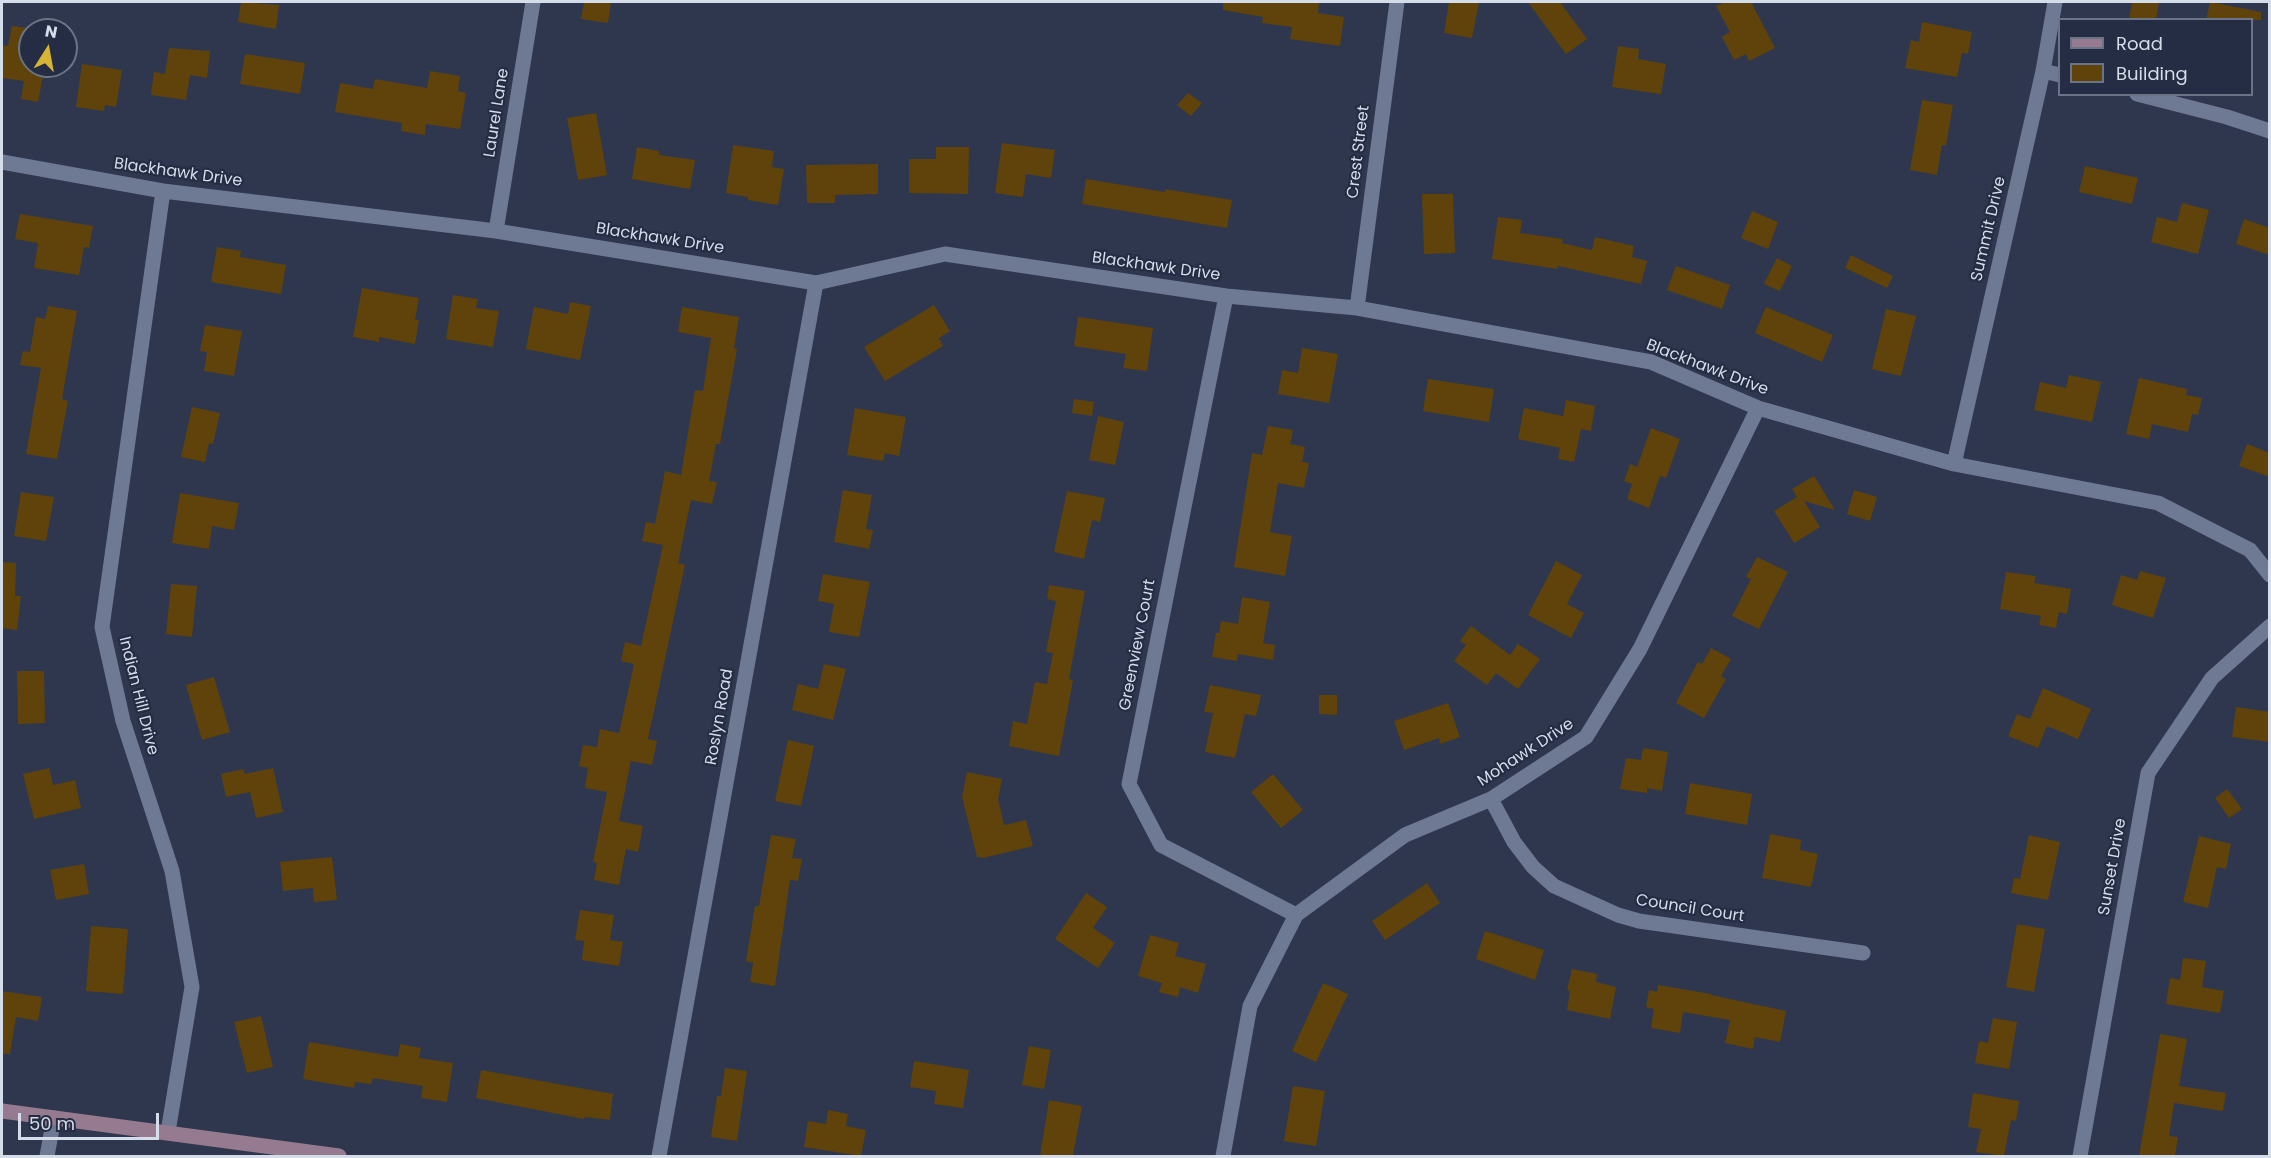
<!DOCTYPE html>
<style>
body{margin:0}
#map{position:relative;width:2271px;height:1158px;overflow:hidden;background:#2e374e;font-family:Poppins,sans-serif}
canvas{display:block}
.frame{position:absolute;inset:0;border:3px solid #d5dcea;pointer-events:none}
.legend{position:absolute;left:2058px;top:18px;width:195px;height:78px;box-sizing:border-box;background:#242d43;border:2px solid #6b7386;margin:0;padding:8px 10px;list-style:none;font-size:18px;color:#d5dcea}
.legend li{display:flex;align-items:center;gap:12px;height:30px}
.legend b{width:30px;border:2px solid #6b7386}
.north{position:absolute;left:18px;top:18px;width:60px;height:60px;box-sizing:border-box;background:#242d43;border:2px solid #6b7386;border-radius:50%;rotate:11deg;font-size:16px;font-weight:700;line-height:24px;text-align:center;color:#d5dcea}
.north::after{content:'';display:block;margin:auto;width:21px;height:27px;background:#d6b534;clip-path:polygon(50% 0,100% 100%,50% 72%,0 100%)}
.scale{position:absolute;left:18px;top:1113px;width:141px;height:27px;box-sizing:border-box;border:3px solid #d5dcea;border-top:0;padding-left:8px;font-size:18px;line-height:21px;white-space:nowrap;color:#d5dcea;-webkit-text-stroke:4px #242d43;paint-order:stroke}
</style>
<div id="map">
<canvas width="2271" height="1158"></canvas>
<div class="frame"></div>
<ul class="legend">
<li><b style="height:8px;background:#967a8f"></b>Road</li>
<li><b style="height:16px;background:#5f430a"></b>Building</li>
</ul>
<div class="north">N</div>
<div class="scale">50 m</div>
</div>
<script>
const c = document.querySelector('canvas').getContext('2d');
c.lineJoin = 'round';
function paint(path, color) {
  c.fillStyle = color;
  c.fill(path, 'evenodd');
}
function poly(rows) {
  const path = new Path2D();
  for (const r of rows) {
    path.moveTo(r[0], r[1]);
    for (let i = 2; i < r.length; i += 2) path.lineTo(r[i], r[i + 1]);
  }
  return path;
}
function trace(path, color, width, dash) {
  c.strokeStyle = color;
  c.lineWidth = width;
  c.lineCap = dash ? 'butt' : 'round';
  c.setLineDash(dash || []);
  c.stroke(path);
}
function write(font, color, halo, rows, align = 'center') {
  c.font = font + ' Poppins,sans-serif';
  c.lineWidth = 4.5;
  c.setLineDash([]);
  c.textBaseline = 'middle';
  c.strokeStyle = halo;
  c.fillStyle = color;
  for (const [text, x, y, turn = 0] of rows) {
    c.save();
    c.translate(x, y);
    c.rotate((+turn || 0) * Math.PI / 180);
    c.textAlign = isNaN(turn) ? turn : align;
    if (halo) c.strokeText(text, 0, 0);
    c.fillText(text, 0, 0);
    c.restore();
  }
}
const building = poly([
 [241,2,279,5,276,29,238,22],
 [584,2,611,2,608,23,581,19],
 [1223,2,1319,2,1318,13,1344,17,1340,46,1290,39,1292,27,1262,23,1263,17,1223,10],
 [1449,2,1479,2,1472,38,1444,33],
 [1528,2,1560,2,1587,39,1566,54],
 [1725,2,1751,2,1775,48,1749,61,1746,54,1734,60,1722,37,1730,32,1716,6],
 [2132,2,2159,2,2156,20,2129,20],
 [2210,2,2261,12,2261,20,2206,20],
 [1922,22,1972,32,1968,54,1962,53,1957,77,1905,68,1911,40,1919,42],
 [12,26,28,28,25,47,30,48,30,66,45,66,38,102,21,99,24,81,2,78,2,45,8,46],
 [1618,46,1639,49,1638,59,1666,64,1661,94,1612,87],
 [169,48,210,51,207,78,190,75,186,100,151,95,154,72,165,74],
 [245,54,305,63,300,94,240,84],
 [82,64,122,70,116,107,105,105,104,111,76,107],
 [430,71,460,76,458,91,466,93,460,129,426,124,425,135,401,131,402,123,335,112,340,83,373,89,375,79,427,88],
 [1188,93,1202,103,1191,116,1177,105],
 [1922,100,1953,105,1946,146,1942,145,1937,175,1910,170],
 [596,113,607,175,578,180,567,118],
 [1002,143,1055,150,1051,178,1026,174,1023,197,995,193],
 [733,145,774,151,772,167,784,169,778,205,748,200,748,197,726,193],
 [637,147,659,151,659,155,695,160,690,189,632,179],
 [936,147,969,147,968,194,909,193,909,159,936,159],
 [878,164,878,194,835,195,835,203,807,203,806,165],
 [2085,166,2138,178,2132,204,2079,192],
 [1086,179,1165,192,1165,189,1232,200,1227,228,1082,204],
 [1422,194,1453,194,1455,253,1424,254],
 [2182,203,2209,210,2198,254,2151,242,2157,217,2177,222],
 [1752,211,1778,222,1768,249,1741,238],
 [20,214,93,226,89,248,84,247,79,275,34,268,38,243,15,239],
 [1498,217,1522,220,1520,233,1563,239,1562,243,1592,250,1595,237,1634,246,1632,257,1647,261,1641,284,1558,266,1558,269,1492,259],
 [2244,219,2270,228,2270,255,2236,244],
 [217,247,241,251,240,257,286,265,281,294,211,282],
 [1851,255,1893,276,1887,288,1845,268],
 [1777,258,1792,266,1780,291,1764,284],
 [1676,266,1730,285,1722,309,1667,290],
 [362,288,419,298,415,320,419,320,415,344,379,337,379,342,353,337],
 [453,295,478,299,476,308,499,311,493,347,446,339],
 [570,302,591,306,580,360,526,349,534,307,568,314],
 [934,305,950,331,939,338,943,346,885,381,864,347],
 [48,306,77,311,62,399,68,401,57,459,26,454,41,368,20,365,23,351,30,352,36,317,45,319],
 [682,307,739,317,734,348,737,349,720,444,716,444,709,481,717,482,712,504,691,500,678,563,685,565,648,739,657,741,652,765,631,761,619,821,643,826,638,852,626,849,619,885,594,880,597,863,593,862,607,792,585,788,588,768,579,766,583,745,597,747,600,729,619,733,634,664,621,661,625,642,641,646,663,545,642,541,646,522,655,524,665,471,681,475,695,390,703,391,711,338,678,332],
 [1766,307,1833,335,1822,362,1755,333],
 [1886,309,1916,316,1901,376,1872,369],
 [1078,317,1153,328,1147,371,1123,368,1126,354,1074,346],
 [205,325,242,331,234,376,204,371,207,352,200,351],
 [1302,348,1338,354,1329,403,1278,394,1282,370,1298,373],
 [2069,375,2101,382,2092,422,2034,410,2040,382,2066,388],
 [2139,378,2187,389,2186,395,2202,398,2198,415,2192,414,2188,432,2152,424,2149,439,2126,434],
 [1428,379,1494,389,1489,422,1423,411],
 [1074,399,1094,402,1092,416,1072,413],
 [1566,400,1595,406,1591,431,1581,429,1574,462,1558,459,1560,448,1518,439,1524,408,1563,416],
 [192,407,220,413,213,444,209,443,205,462,181,457],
 [855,408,906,417,899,456,885,453,883,461,847,455],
 [1098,416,1124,422,1115,465,1089,460],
 [1268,426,1293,430,1290,444,1305,447,1302,462,1309,463,1304,488,1278,483,1270,532,1292,536,1285,576,1234,567,1252,453,1262,455],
 [1651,428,1680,439,1666,478,1660,476,1649,508,1627,499,1632,484,1624,481,1630,464,1637,467],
 [2247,444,2270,453,2270,477,2239,466],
 [1814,476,1835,510,1804,501,1820,527,1794,543,1774,511,1797,497,1792,489],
 [843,490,872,495,866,529,873,530,869,549,834,542],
 [1854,490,1877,497,1870,521,1847,514],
 [1067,491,1105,498,1100,522,1092,520,1084,559,1054,552],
 [21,492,54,497,46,541,14,536],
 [180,493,239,503,234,530,212,526,209,549,172,543],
 [1757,557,1788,572,1759,629,1732,616,1751,579,1746,577],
 [1556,561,1582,575,1567,604,1584,613,1571,638,1528,615],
 [2,562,16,563,15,596,21,596,17,630,2,628],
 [2140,571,2166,578,2153,618,2112,605,2121,575,2137,580],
 [2006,572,2036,576,2034,583,2071,589,2067,614,2059,612,2056,628,2039,625,2041,616,2000,609],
 [823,574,870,582,859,637,829,632,834,604,818,601],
 [171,584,197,586,192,637,166,634],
 [1049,585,1085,591,1069,679,1073,680,1059,756,1009,746,1013,721,1027,724,1035,682,1047,684,1053,653,1046,652,1056,601,1047,599],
 [1242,597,1270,602,1263,643,1275,645,1273,660,1238,654,1237,661,1212,657,1216,633,1219,633,1221,621,1238,624],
 [1471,626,1510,655,1518,644,1540,659,1518,689,1496,673,1487,685,1454,661,1466,645,1460,641],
 [1711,648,1731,659,1721,676,1726,679,1704,718,1676,703,1698,662,1702,664],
 [824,664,846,669,833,720,792,710,798,684,818,689],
 [17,671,44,671,45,723,18,724],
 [214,677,230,732,202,740,186,685],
 [1210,685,1261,695,1256,716,1245,714,1235,758,1205,752,1213,713,1204,712],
 [2043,688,2091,709,2078,739,2047,726,2038,748,2008,736,2017,714,2030,719],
 [1319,695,1337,695,1337,715,1319,714],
 [1448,703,1460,737,1440,744,1439,738,1404,750,1394,721],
 [2236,707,2270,712,2270,742,2232,737],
 [788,740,814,746,801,806,775,801],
 [1643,748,1668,752,1662,791,1647,788,1647,793,1620,789,1626,758,1641,760],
 [49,768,53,785,75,780,81,808,34,819,23,774],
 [273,768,283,812,256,818,250,792,226,797,221,774,243,769,245,774],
 [967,772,1002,779,998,799,1004,825,1026,820,1033,846,983,858,977,857,962,797],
 [1273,774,1303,810,1281,828,1251,792],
 [1690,783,1752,794,1747,825,1685,814],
 [2227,789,2242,809,2229,818,2215,798],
 [1770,834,1801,840,1800,850,1818,854,1811,887,1762,878],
 [771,835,796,839,792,858,802,859,798,881,790,880,775,986,750,982,753,963,746,961,755,906,759,906],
 [2029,835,2060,842,2048,900,2011,893,2014,878,2020,879],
 [2199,836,2231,844,2226,869,2217,867,2208,908,2183,902],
 [332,857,337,900,314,902,313,888,283,891,280,862],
 [84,864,89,894,56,900,50,870],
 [1427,883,1440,903,1385,940,1372,921],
 [1086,893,1107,907,1093,928,1115,943,1098,968,1055,939],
 [580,910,614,915,610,940,623,942,619,966,582,960,584,941,575,940],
 [2017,924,2045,929,2034,992,2006,987],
 [91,926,128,929,123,994,86,991],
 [1485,931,1544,950,1535,980,1476,959],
 [1150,935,1179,943,1175,956,1206,964,1198,993,1180,987,1178,997,1159,992,1162,983,1138,976],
 [2183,958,2206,961,2202,987,2224,991,2220,1013,2166,1004,2170,978,2180,980],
 [1572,969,1597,974,1596,982,1616,987,1610,1019,1567,1010,1570,991,1567,990],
 [1323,983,1348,994,1316,1062,1292,1051],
 [1658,985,1711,994,1711,995,1786,1011,1780,1042,1755,1037,1753,1049,1725,1043,1730,1020,1683,1012,1680,1033,1651,1028,1654,1009,1646,1007,1649,990,1657,992],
 [2,991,42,997,38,1021,16,1017,10,1054,2,1054],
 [261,1016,273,1067,247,1073,234,1022],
 [1993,1018,2017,1022,2009,1069,1975,1063,1979,1041,1988,1043],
 [2160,1034,2187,1039,2179,1086,2226,1093,2223,1111,2174,1103,2169,1136,2178,1137,2175,1156,2139,1156],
 [309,1042,398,1057,400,1044,421,1048,419,1058,453,1063,447,1102,421,1098,423,1086,373,1078,371,1084,355,1082,354,1088,303,1079],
 [1029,1046,1051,1050,1044,1089,1022,1085],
 [914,1061,969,1070,963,1108,934,1104,936,1091,910,1087],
 [725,1068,747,1071,737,1141,711,1137,717,1096,721,1096],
 [481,1070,613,1094,610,1120,585,1117,584,1119,476,1098],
 [1293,1086,1325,1091,1316,1146,1284,1141],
 [1973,1093,2019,1101,2016,1121,2011,1120,2004,1156,1976,1152,1981,1129,1968,1127],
 [1049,1100,1082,1106,1073,1156,1040,1156],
 [828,1110,848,1114,846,1126,866,1130,861,1156,804,1147,808,1121,826,1124]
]);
const minor = poly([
 [2043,71,2060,75],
 [2137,94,2227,117,2270,131],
 [2,162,163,191,496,231,816,283,945,254,1226,296,1357,308,1651,362,1758,408,1954,464,2158,503,2250,550,2270,575],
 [163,191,102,627,123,721,172,871,192,987,168,1132],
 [496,231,533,2],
 [1226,296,1129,784,1161,845,1296,915],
 [1357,308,1397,2],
 [1954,464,2043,71,2055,2],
 [1491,799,1514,842,1533,867,1554,886,1618,915,1639,921,1863,953],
 [47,1156,54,1118],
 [659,1156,816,283],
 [1223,1156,1250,1006,1296,915,1405,835,1491,799,1586,737,1640,649,1758,408],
 [2080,1156,2148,773,2212,678,2270,626]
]);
const secondary = poly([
 [2,1111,339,1156]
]);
const streetNames = [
 ["Laurel Lane",497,113,-81],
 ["Crest Street",1359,152,-83],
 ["Blackhawk Drive",178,173,8],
 ["Summit Drive",1989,229,-77],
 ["Blackhawk Drive",660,239,9],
 ["Blackhawk Drive",1156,267,8],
 ["Blackhawk Drive",1707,368,21],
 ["Greenview Court",1138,645,-79],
 ["Indian Hill Drive",138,696,76],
 ["Roslyn Road",720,717,-80],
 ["Mohawk Drive",1526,753,-33],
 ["Sunset Drive",2113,867,-80],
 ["Council Court",1690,909,9]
];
paint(building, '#5f430a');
trace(minor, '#6e7993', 15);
trace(secondary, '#967a8f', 15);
write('16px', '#d5dcea', '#242d43', streetNames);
</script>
